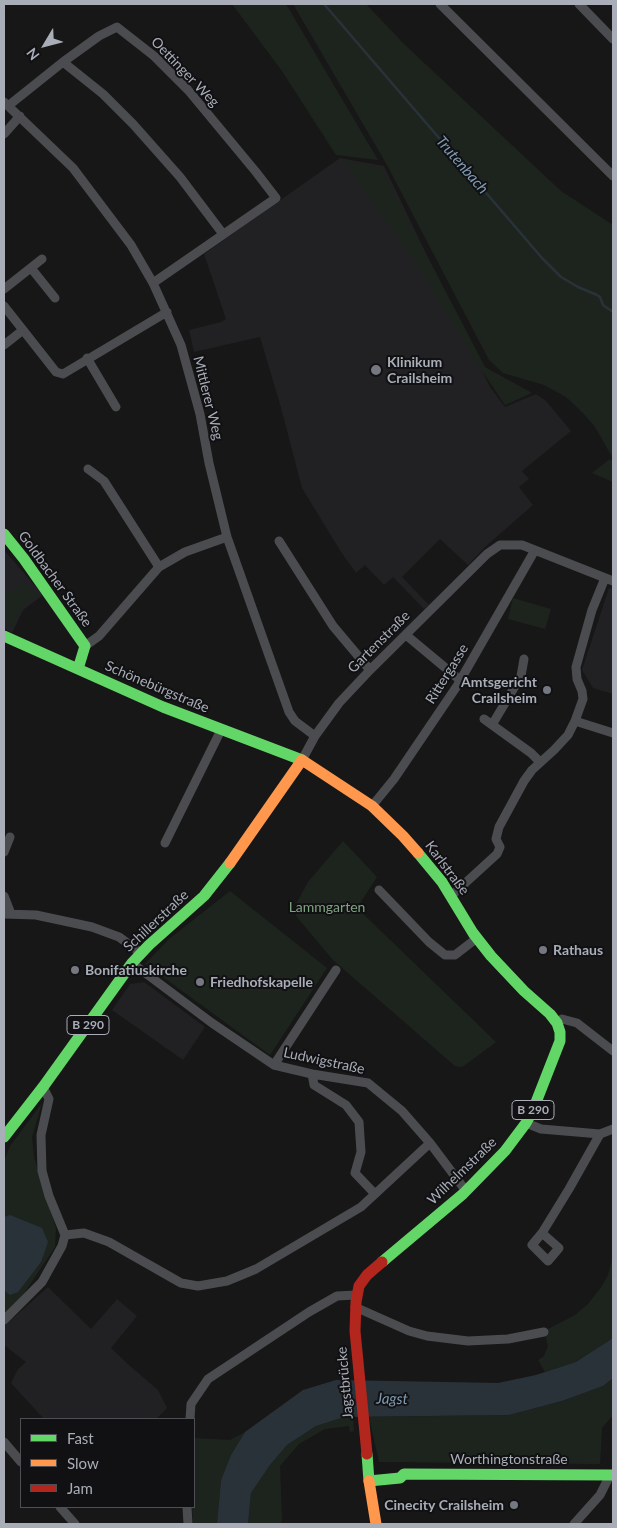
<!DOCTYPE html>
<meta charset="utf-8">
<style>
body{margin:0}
#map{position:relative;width:617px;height:1528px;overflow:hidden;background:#171717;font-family:Lato,sans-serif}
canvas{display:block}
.frame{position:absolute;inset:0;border:5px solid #a8adb8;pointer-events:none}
.legend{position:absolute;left:20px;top:1418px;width:175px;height:90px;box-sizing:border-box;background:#111113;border:1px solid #4d4f55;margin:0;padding:6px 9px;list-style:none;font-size:15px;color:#a8adb8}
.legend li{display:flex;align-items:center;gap:10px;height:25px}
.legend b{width:25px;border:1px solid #4d4f55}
.north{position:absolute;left:20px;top:20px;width:50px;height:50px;-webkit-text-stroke:4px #111113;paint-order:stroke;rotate:233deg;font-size:14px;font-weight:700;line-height:20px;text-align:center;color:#a8adb8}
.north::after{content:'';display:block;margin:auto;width:18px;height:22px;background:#a8adb8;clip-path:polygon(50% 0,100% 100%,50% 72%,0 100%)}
</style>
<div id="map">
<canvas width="617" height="1528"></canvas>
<div class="frame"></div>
<ul class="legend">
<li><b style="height:6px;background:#63d668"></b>Fast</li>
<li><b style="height:6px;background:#ff974d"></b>Slow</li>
<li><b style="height:6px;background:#b3261e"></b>Jam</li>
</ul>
<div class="north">N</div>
</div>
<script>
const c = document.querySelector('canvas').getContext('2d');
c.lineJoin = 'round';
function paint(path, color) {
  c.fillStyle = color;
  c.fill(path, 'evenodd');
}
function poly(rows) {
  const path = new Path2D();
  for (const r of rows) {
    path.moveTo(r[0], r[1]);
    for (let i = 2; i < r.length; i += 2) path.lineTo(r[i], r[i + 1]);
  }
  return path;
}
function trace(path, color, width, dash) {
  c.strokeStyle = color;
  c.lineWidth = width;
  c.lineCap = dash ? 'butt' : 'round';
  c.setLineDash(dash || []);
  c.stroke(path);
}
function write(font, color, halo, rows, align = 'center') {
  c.font = font + ' Lato,sans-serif';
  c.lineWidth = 4;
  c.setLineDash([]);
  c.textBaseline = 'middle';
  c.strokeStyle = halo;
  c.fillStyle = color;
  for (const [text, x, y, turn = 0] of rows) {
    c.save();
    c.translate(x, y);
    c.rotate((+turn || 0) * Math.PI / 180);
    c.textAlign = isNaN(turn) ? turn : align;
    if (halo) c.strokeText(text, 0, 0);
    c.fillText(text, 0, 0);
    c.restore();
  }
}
const built = poly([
 [340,158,384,166,490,387,505,407,536,394,546,401,571,431,522,471,529,479,519,487,533,505,485,547,468,565,440,539,402,577,429,605,424,609,393,577,384,585,365,565,356,573,341,552,302,488,280,404,260,337,194,352,189,330,221,322,226,319,204,254],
 [4,550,43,595,23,610,12,633,4,628],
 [609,588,613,589,613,694,593,688,582,670],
 [144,982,205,1027,183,1060,112,1010,130,984],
 [48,1287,91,1329,117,1299,137,1316,111,1348,130,1366,158,1390,167,1408,156,1419,44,1419,11,1383,18,1369,26,1362,4,1345,4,1326]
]);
const green = poly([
 [232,4,286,4,378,160,336,155,282,71],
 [293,4,366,4,405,45,561,191,613,225,613,454,611,455,595,427,582,412,566,397,544,385,503,373,489,360,387,165],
 [343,160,380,168,383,171,485,367,532,393,505,405,474,359,414,260],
 [610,459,613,461,613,482,592,473],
 [23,583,38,595,22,606,12,628,4,624,4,604,8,593],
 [513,598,551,609,545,629,508,619],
 [343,841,377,877,357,908,496,1042,468,1063,462,1067,455,1066,448,1060,333,960,296,916,297,902,308,882],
 [230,891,327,968,270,1055,145,964,169,939],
 [42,1103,32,1137,34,1157,56,1228,55,1247,19,1301,4,1316,4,1161,10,1146],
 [613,1256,613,1338,576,1362,545,1372,538,1360,544,1356,548,1346,544,1331,575,1315,588,1304,602,1286,608,1275],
 [613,1378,613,1415,602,1428,600,1464,379,1462,369,1417,509,1415,562,1401,603,1386],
 [343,1417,353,1417,354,1431,350,1432,349,1426,325,1429,299,1444,280,1466,282,1520,280,1524,248,1524,251,1493,270,1465,287,1445,316,1426],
 [245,1432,231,1455,221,1480,217,1524,193,1524,192,1507,194,1507,194,1438,230,1440]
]);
const water = poly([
 [10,1215,42,1228,48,1242,41,1262,18,1292,10,1295,4,1290,4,1217],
 [613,1338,613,1378,603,1386,562,1401,509,1415,344,1417,316,1426,287,1445,270,1465,251,1493,248,1524,217,1524,221,1480,231,1455,245,1432,303,1390,336,1380,498,1383,536,1375,576,1362]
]);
const stream = poly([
 [324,4,542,258,561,277,578,287,597,295,600,297,603,305,613,312]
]);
const street = poly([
 [440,4,613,176],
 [579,4,613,39],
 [63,62,103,94,133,124,180,177,223,234],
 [4,102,73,168,131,245,153,283,181,345,200,414,209,463,227,537,289,712,295,721,315,736],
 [8,106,63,62,99,36,117,27,154,56,188,90,256,172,276,198,153,283],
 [4,134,20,116],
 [31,268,55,298],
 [4,289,42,259],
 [4,306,23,330],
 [4,345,23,330,56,372,63,374,167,312],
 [87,358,116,407],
 [88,469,104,481,159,567],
 [279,541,333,626,370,670],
 [406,635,460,680],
 [85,646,99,636,159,567,185,552,227,537],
 [484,719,531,753,540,762],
 [575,721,613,733],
 [492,725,521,676,524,659],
 [302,760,315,736,339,703,370,670,487,554,500,545,522,545,613,581],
 [372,806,394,779,457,686,535,550],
 [165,843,221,730],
 [4,852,10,837],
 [379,890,429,942,445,955,455,955,477,938],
 [4,896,11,914],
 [451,896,497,854,500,847,496,839,499,827,524,781,532,770,554,750,568,735,575,721,583,699,582,691,577,679,576,667,592,610,605,578],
 [4,914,36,915,92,927,119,937,141,953],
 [132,963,212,1023,274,1065,312,1074,368,1083,402,1111,430,1143,466,1191],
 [557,1023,562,1019,577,1023,613,1051],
 [274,1065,336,970],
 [312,1074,314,1085,346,1105,359,1122,361,1152,355,1173,375,1194],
 [526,1123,541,1129,600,1134,613,1129],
 [542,1233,559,1248,548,1261,532,1245,542,1233,569,1189,600,1134],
 [65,1235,84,1233,109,1242,181,1283,198,1286,227,1281,256,1269,361,1207,430,1143],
 [355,1307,409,1331,427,1336,468,1341,508,1339,544,1332],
 [4,1320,42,1282,62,1246,65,1235,49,1196,42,1171,41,1135,49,1099,43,1087],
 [190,1419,191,1404,208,1379,309,1312,337,1296,356,1295],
 [4,1442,21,1462],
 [60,1507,75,1524],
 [187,1507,188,1524],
 [574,1524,600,1495,610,1475]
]);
const fast = poly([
 [4,534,24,559,85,646,78,669],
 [4,636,163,707,302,760],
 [4,1137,43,1087,132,963,149,945,204,896,230,863],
 [382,1262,463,1194,505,1151,526,1123,533,1110,560,1041,560,1032,557,1023,550,1014,524,991,491,956,473,933,442,882,418,853],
 [367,1454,369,1481,400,1478,404,1474,613,1475]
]);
const slow = poly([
 [230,863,302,760,372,806,403,836,418,853],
 [369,1481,376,1524]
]);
const jam = poly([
 [367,1454,355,1331,356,1302,359,1286,367,1275,382,1262]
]);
const markers = [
 [376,370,6,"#757880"],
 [547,690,5,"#757880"],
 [543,950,5,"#757880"],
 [75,970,5,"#757880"],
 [200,982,5,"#757880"],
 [514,1505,5,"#757880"]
];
const shields = [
 [88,1025,42],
 [533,1110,42]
];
const shieldNames = [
 ["B 290",88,1025],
 ["B 290",533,1110]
];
const streetNames = [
 ["Oettinger Weg",185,72,46],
 ["Mittlerer Weg",208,398,76],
 ["Goldbacher Straße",55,579,54],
 ["Gartenstraße",379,642,-45],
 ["Rittergasse",447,674,-58],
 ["Schönebürgstraße",157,687,23],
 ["Karlstraße",447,868,53],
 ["Schillerstraße",156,921,-43],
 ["Ludwigstraße",324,1061,12],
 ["Wilhelmstraße",462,1171,-44],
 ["Jagstbrücke",345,1383,-95],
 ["Worthingtonstraße",509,1459]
];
const poiNames = [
 ["Klinikum",387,362],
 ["Crailsheim",387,378],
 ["Amtsgericht",537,682,"right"],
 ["Crailsheim",537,698,"right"],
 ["Rathaus",553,950],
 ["Bonifatiuskirche",85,970],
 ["Friedhofskapelle",210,982],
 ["Cinecity Crailsheim",504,1505,"right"]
];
const parkNames = [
 ["Lammgarten",327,907]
];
const waterNames = [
 ["Trutenbach",462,165,49],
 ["Jagst",392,1399,1]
];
paint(built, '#212123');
paint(green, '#1d241e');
paint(water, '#2a3239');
trace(stream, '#2a3239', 2.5);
trace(street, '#4b4c50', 9);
trace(fast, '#63d668', 11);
trace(slow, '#ff974d', 11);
trace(jam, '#b3261e', 11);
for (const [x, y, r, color] of markers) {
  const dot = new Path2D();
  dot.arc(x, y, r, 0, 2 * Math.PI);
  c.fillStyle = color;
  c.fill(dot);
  trace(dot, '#111113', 2);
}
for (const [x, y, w] of shields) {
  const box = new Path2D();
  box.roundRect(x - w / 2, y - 9.5, w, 19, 4);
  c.fillStyle = '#111113';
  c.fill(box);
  trace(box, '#a8adb8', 1);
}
write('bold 12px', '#a8adb8', null, shieldNames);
write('14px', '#a8adb8', '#111113', streetNames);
write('bold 14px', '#a8adb8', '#111113', poiNames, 'left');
write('14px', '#7fa381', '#111113', parkNames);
write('italic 15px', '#7f9bb3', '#111113', waterNames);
</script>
